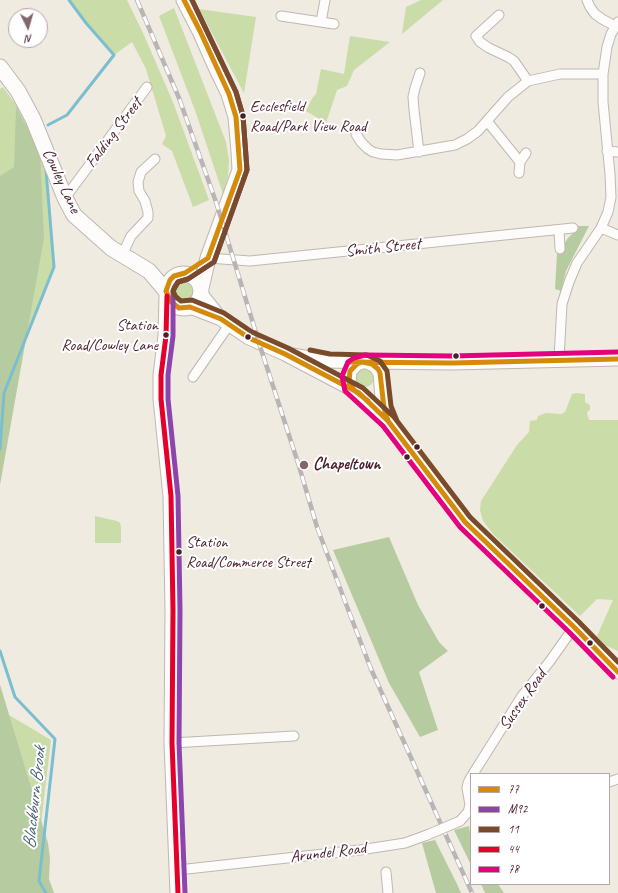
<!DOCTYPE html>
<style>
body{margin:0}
#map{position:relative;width:618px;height:893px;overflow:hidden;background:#efebe1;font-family:Caveat,sans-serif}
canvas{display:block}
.legend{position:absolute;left:470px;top:773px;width:140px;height:112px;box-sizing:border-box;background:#fff;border:1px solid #b7a5aa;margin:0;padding:5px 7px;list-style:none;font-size:12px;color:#4a1f2b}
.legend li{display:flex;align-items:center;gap:8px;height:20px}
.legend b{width:20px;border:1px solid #b7a5aa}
.north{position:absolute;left:8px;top:8px;width:40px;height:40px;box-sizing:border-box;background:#fff;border:1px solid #b7a5aa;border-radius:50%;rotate:175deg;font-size:11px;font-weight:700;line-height:16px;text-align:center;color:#4a1f2b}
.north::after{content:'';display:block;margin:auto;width:14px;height:18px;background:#84666b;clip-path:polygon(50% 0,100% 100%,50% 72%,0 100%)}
</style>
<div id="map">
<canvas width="618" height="893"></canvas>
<ul class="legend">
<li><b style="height:5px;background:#d48b09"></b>77</li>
<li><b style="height:5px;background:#8e44ad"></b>M92</li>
<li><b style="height:5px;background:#7a4b2a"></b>11</li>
<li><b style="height:5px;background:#e4002b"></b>44</li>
<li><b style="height:5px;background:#e5007d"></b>78</li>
</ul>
<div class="north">N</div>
</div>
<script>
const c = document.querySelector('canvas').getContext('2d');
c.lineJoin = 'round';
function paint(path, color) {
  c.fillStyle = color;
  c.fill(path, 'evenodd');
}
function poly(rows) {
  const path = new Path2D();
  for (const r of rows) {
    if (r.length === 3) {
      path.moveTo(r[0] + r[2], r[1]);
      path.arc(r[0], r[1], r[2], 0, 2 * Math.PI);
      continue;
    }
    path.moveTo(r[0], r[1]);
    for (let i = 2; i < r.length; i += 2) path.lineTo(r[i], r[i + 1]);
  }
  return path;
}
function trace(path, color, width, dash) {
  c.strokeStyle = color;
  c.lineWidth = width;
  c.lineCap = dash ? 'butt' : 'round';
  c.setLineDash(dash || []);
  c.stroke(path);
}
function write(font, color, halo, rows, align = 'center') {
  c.font = font + ' Caveat,sans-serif';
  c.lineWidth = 4;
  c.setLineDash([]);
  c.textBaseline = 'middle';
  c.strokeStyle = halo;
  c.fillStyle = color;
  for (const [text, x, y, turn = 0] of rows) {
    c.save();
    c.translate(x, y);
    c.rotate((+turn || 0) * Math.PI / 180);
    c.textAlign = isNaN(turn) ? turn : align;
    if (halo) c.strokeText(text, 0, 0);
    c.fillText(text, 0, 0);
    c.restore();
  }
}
const green = poly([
 [69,0,127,0,143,33,173,102,209,200,193,207,172,151,162,144,166,136,146,69,132,42,114,55,86,23],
 [421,0,443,0,402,34,406,7],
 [174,8,226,142,229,160,228,177,223,194,196,113,159,16],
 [199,9,256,17,244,93],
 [350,36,390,42,354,70,347,86,337,90,326,123,306,111,313,97,316,94,321,69,344,74],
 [3,87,27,120,34,142,46,170,54,267,4,393,0,429,0,89],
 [184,291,11],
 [365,378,9],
 [576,393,585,394,585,402,590,405,590,410,588,411,587,413,589,420,618,420,618,651,605,645,597,636,613,600,597,599,580,616,493,534,483,521,480,510,481,501,517,445,529,432,530,421,537,420,538,416,546,413,561,414,565,412,572,394],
 [95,516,117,521,120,523,121,527,121,543,95,543],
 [0,685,9,715,51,740,34,882,0,893]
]);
const forest = poly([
 [16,107,40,152,44,238,0,485,0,176,14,167],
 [576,226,589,226,566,271,561,291,555,289,557,254,564,253,564,244,568,238,573,233],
 [389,537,418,605,439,642,448,651,419,672,438,730,420,737,389,683,333,550],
 [0,685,48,843,50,858,49,879,54,893,0,893],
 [469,826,471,840,471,865,454,830],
 [435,840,457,884,461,893,436,893,422,843],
 [481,884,498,884,504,893,485,893]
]);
const stream = poly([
 [48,125,67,115,114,55,86,23,69,0],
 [0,449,4,393,54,267,46,170],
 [0,651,15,697,55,739,39,881,46,893]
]);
const street = poly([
 [587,0,590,7,595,14,602,19,615,26],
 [499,15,476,36,480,42,489,48,508,57,514,61,528,81],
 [281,16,334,24],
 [321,22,325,0],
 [487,121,520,162],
 [356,134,361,142,368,149,373,152,381,154,397,155,455,145,467,139,478,131,508,97,528,81,560,74,603,74],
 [607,151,618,152],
 [419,152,414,110,413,97,415,88,420,73],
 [519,173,520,162,526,153],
 [65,198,147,87],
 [601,228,618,235],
 [559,230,560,249],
 [122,255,131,236,148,218,148,212,145,201,139,191,138,182,141,172,155,159],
 [208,258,250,261,573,228],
 [559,359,562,304,569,282,577,263,601,228,608,212,611,197,610,174,603,102,603,74,607,47,611,34,618,22],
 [193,377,229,325],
 [172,743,294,736],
 [473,774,522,696,550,661,574,627],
 [609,782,618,779],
 [460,821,468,812,470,805,467,788,468,783,471,777],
 [178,870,360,850,405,843,427,835],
 [386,872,388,893]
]);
const secondary = poly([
 [201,294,221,319],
 [190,307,221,319,249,338,285,354,359,393,388,421,465,522,574,627,618,672],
 [292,355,329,361,368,362,452,363,618,359],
 [368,362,375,366,380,373,382,398,388,419],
 [354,390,349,382,350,371,357,364,362,362]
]);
const primary = poly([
 [184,0,200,31,216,67,229,94,236,117,239,151,240,170,208,258,201,288],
 [0,67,18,91,33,119,65,198,74,215,111,248,149,271,166,291],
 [184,291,17],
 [167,296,166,336,161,375,161,399,171,496,173,610,172,743,178,893]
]);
const rail = poly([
 [137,0,179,98,216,202,260,346,299,466,317,527,346,604,371,669,472,893]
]);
const streetBridge = poly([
 [427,835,460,821]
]);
const bus1 = poly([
 [184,0,200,31,229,94,236,117,240,170,208,258,185,273,174,276,170,280,166,291,170,301,179,308,190,307,221,319,249,338,285,354,359,393,388,421,465,522,574,627,618,672],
 [348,362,452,363,618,359],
 [368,401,354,390,349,382,350,371,357,364,362,362,372,364,378,369,380,373,384,408,388,421,391,425]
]);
const bus2 = poly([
 [185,893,179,743,180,610,178,496,168,399,168,375,173,336,173,292,174,288,178,282,188,279,214,262,247,170,243,116,236,92,192,0]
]);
const bus3 = poly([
 [192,0,236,92,243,116,247,170,214,262,188,279,178,282,173,291,176,297,181,301,192,300,224,313,252,332,288,348,363,388,394,417,470,517,579,622,618,662],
 [310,350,330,354,367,355,380,361,387,371,391,406,397,421]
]);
const bus4 = poly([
 [167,296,166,336,161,375,161,399,171,496,173,610,172,743,178,893]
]);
const bus5 = poly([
 [613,677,569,632,460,527,383,426,345,391,342,376,348,362,354,358,365,355,452,356,618,352]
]);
const markers = [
 [243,116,3.5,"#4a1f2b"],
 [166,335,3.5,"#4a1f2b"],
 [248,337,3.5,"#4a1f2b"],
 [456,356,3.5,"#4a1f2b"],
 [417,447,3.5,"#4a1f2b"],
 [407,457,3.5,"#4a1f2b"],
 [304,465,5,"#84666b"],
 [179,552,3.5,"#4a1f2b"],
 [542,606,3.5,"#4a1f2b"],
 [590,643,3.5,"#4a1f2b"]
];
const busNames = [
 ["Ecclesfield",250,107],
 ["Road/Park View Road",250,127],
 ["Station",158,326,"right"],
 ["Road/Cowley Lane",158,346,"right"],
 ["Station",186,543],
 ["Road/Commerce Street",186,563]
];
const streetNames = [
 ["Falding Street",114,133,-53],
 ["Cowley Lane",61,181,65],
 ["Smith Street",383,248,-6],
 ["Sussex Road",523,700,-55],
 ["Arundel Road",328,853,-7]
];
const poiNames = [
 ["Chapeltown",313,465]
];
const waterNames = [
 ["Blackburn Brook",35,798,-84]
];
paint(green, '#cadca8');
paint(forest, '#b6cca0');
trace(stream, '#7bbed0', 3);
trace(street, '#bfb7b2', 11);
trace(secondary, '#bfb7b2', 15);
trace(primary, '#bfb7b2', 17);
trace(street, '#fdfcfa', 9);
trace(secondary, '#fdfcfa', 13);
trace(primary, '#fdfcfa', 15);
trace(rail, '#bab5b5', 4.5);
trace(rail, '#fff', 3, [9]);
trace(streetBridge, '#bfb7b2', 11, []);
trace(streetBridge, '#fdfcfa', 9);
trace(bus1, '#d48b09', 5);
trace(bus2, '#8e44ad', 5);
trace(bus3, '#7a4b2a', 5);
trace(bus4, '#e4002b', 5);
trace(bus5, '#e5007d', 5);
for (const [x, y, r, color] of markers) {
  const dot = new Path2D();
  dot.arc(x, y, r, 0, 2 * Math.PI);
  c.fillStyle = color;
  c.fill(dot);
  trace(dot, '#fff', 1.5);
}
write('16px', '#4a1f2b', '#fff', busNames, 'left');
write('17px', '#4a1f2b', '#fff', streetNames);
write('bold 17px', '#4a1f2b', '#fff', poiNames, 'left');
write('italic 18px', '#4a5e72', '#fff', waterNames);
</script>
